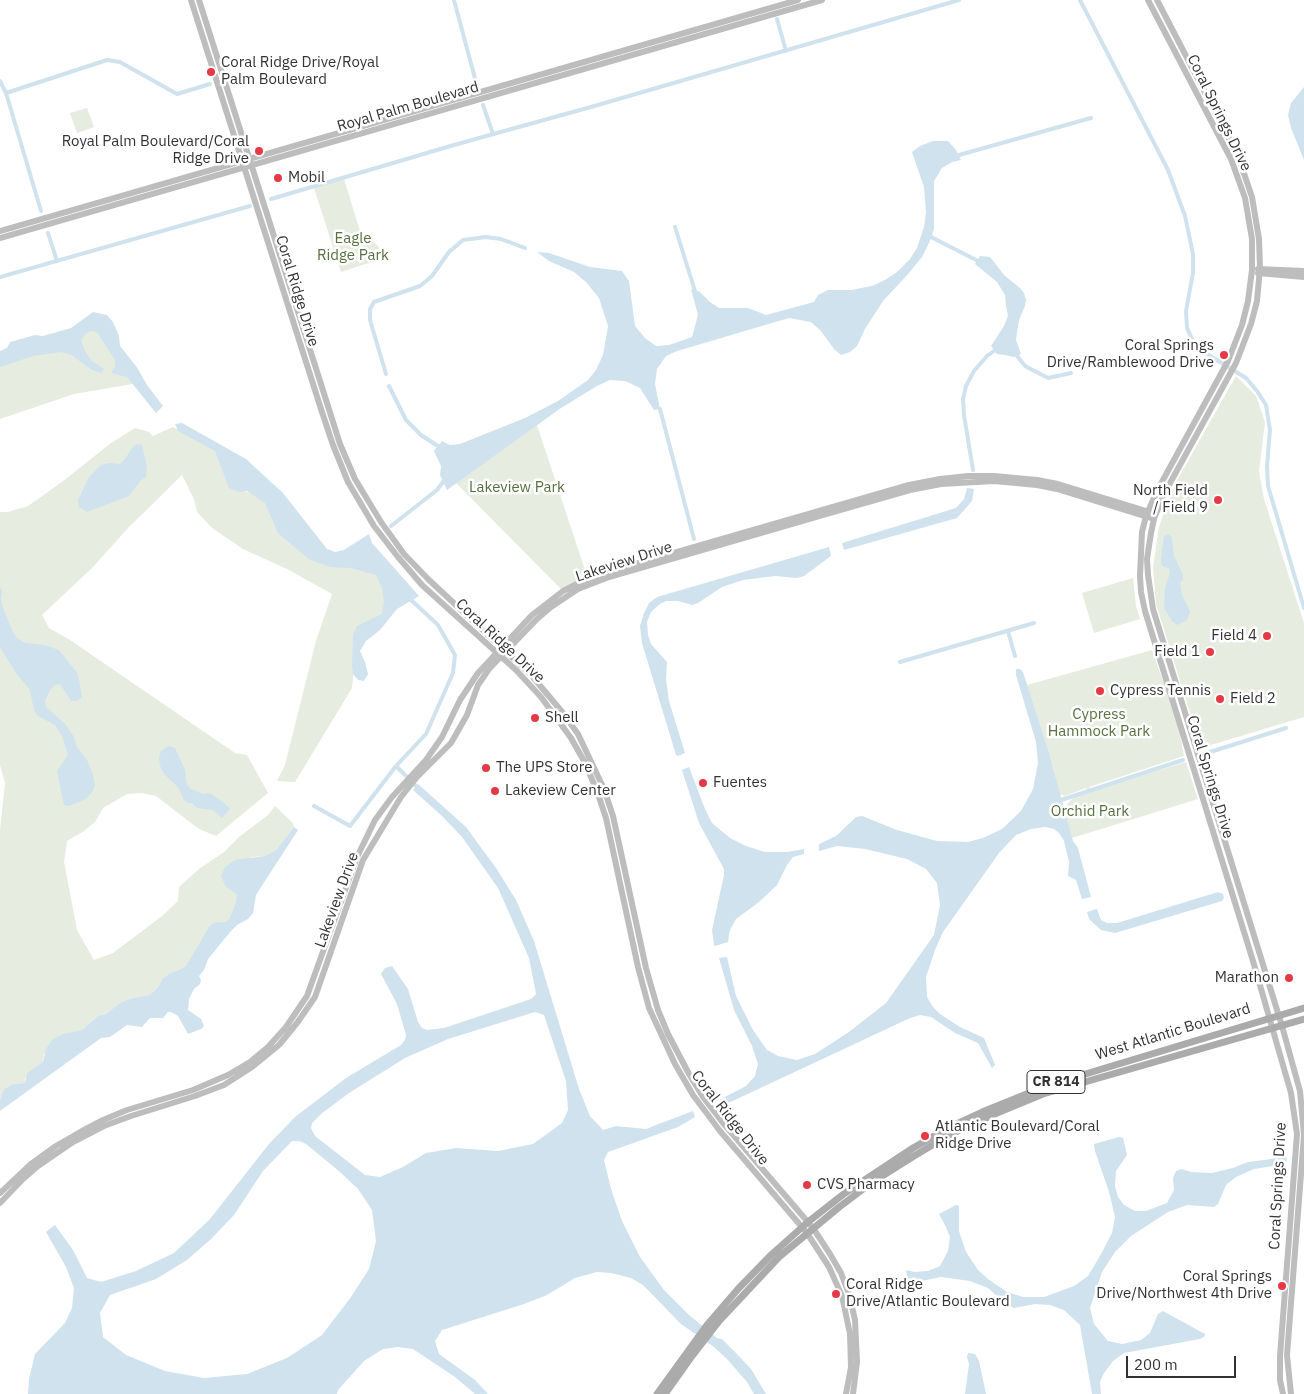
<!DOCTYPE html>
<style>
body{margin:0}
#map{position:relative;width:1304px;height:1394px;overflow:hidden;background:#fff;font-family:"IBM Plex Sans",sans-serif}
canvas{display:block}
.scale{position:absolute;left:1126px;top:1356px;width:110px;height:22px;box-sizing:border-box;border:2px solid #333;border-top:0;padding-left:6px;font-size:15px;line-height:18px;white-space:nowrap;color:#333;-webkit-text-stroke:4px #fff;paint-order:stroke}
</style>
<div id="map">
<canvas width="1304" height="1394"></canvas>
<div class="scale">200 m</div>
</div>
<script>
const c = document.querySelector('canvas').getContext('2d');
c.lineJoin = 'round';
function paint(path, color) {
  c.fillStyle = color;
  c.fill(path, 'evenodd');
}
function poly(rows) {
  const path = new Path2D();
  for (const r of rows) {
    path.moveTo(r[0], r[1]);
    for (let i = 2; i < r.length; i += 2) path.lineTo(r[i], r[i + 1]);
  }
  return path;
}
function trace(path, color, width, dash) {
  c.strokeStyle = color;
  c.lineWidth = width;
  c.lineCap = dash ? 'butt' : 'round';
  c.setLineDash(dash || []);
  c.stroke(path);
}
function write(font, color, halo, rows, align = 'center') {
  c.font = font + ' "IBM Plex Sans",sans-serif';
  c.lineWidth = 5;
  c.setLineDash([]);
  c.textBaseline = 'middle';
  c.strokeStyle = halo;
  c.fillStyle = color;
  for (const [text, x, y, turn = 0] of rows) {
    c.save();
    c.translate(x, y);
    c.rotate((+turn || 0) * Math.PI / 180);
    c.textAlign = isNaN(turn) ? turn : align;
    if (halo) c.strokeText(text, 0, 0);
    c.fillText(text, 0, 0);
    c.restore();
  }
}
const green = poly([
 [87,108,94,127,77,133,70,113],
 [344,179,359,228,378,246,384,258,341,272,314,188],
 [102,326,138,383,74,394,0,419,0,357],
 [1236,376,1256,396,1265,422,1259,472,1264,499,1304,623,1304,717,1201,748,1156,604,1153,568,1159,527,1170,493],
 [537,425,587,576,561,589,456,483],
 [173,427,215,450,230,487,272,499,334,564,385,565,389,607,356,651,352,688,295,782,277,781,285,765,316,641,332,594,289,570,243,549,212,528,197,512,194,499,182,475,128,528,93,567,42,615,49,628,70,640,235,753,247,755,268,793,216,836,199,829,156,796,142,793,127,794,103,808,95,822,84,831,67,841,64,862,77,930,94,960,113,953,162,916,178,901,179,887,199,869,224,852,239,837,268,815,275,806,293,823,294,827,276,850,265,856,251,857,226,887,237,895,238,898,229,919,226,923,213,923,186,966,179,970,170,973,163,978,158,987,150,995,133,998,106,1014,98,1016,82,1030,76,1032,44,1054,43,1062,31,1070,25,1079,25,1083,13,1084,4,1089,0,1100,0,830,5,783,0,765,0,512,8,512,28,506,62,482,111,443,135,428,149,432,153,436],
 [1133,578,1136,606,1140,619,1094,633,1082,593],
 [1152,650,1178,723,1184,756,1089,787,1091,791,1186,762,1198,799,1072,838,1064,810,1069,802,1076,795,1088,792,1086,788,1065,796,1059,794,1054,770,1027,685]
]);
const water = poly([
 [1304,87,1304,160,1291,128,1288,115,1291,103],
 [933,141,948,141,956,150,961,160,952,162,942,168,934,181,934,229,929,243,922,257,909,273,883,301,865,329,857,346,850,352,841,355,834,349,821,331,811,322,789,318,677,351,666,356,657,369,655,384,660,409,654,410,640,388,625,381,610,380,597,386,561,408,447,490,440,475,441,466,434,451,442,441,450,445,460,444,525,418,558,401,588,380,596,370,603,355,608,326,599,298,586,282,574,272,549,261,537,252,549,253,590,267,622,271,629,281,635,326,645,338,656,346,669,345,692,337,698,315,691,289,700,292,710,302,719,308,748,308,766,315,814,302,818,295,828,290,851,290,872,286,885,280,897,272,910,259,917,248,924,227,926,213,924,187,912,152,920,146],
 [980,256,990,257,1005,276,1020,288,1024,293,1026,300,1025,306,1019,320,1016,340,1021,354,1013,357,1005,355,997,354,991,346,1004,326,1008,316,1006,306,1005,295,997,282,975,264],
 [93,312,107,315,113,322,119,336,120,346,136,366,147,385,163,406,156,413,127,377,111,373,115,367,115,360,97,332,91,331,85,334,81,341,85,351,92,361,104,369,101,373,92,370,70,354,61,352,33,356,0,367,0,351,7,348,10,342,35,335,43,336,71,328],
 [182,423,246,459,283,493,327,549,335,552,344,550,369,534,372,543,419,596,397,609,380,630,366,641,360,651,365,662,368,674,364,681,358,680,353,674,352,666,353,635,357,626,382,614,384,602,382,588,376,575,351,568,330,567,309,559,278,533,265,503,247,491,239,492,229,488,215,451,178,431,175,424],
 [137,444,142,445,147,467,146,477,140,481,129,496,87,512,79,507,78,500,89,477,101,465,109,463,120,464,125,459,132,448],
 [967,488,974,489,972,501,957,518,844,550,842,543,956,508,964,499],
 [1169,534,1172,539,1174,556,1183,575,1183,580,1180,582,1182,595,1190,611,1187,620,1177,625,1172,621,1164,608,1165,588,1170,573,1169,568,1164,567,1161,564,1161,559,1164,536],
 [829,547,831,556,804,576,797,578,775,576,743,580,722,587,698,603,692,605,678,601,666,601,660,604,651,612,647,622,648,635,651,644,667,662,666,679,669,701,685,753,678,756,676,755,642,643,640,626,644,613,649,603,657,597],
 [0,587,2,591,1,599,3,608,12,630,17,638,25,643,44,645,59,650,78,674,82,697,77,701,71,701,60,684,55,685,50,690,45,701,46,707,65,724,74,737,77,747,87,760,93,775,95,785,92,792,86,799,69,806,64,805,57,771,68,755,62,736,55,725,38,716,34,710,30,690,16,673,0,647],
 [1016,669,1020,669,1023,672,1049,753,1073,841,1078,848,1091,897,1082,899,1076,880,1068,876,1069,862,1064,841,1059,833,1054,829,1045,827,1031,829,1016,835,999,853,943,932,935,950,926,977,927,997,933,1007,940,1014,960,1027,984,1038,995,1065,992,1068,978,1043,955,1033,931,1017,920,1015,910,1018,722,1106,719,1100,746,1086,755,1076,758,1064,752,1046,734,1010,719,958,727,957,736,996,753,1030,767,1050,778,1056,797,1060,815,1054,849,1032,886,1003,934,935,940,905,937,883,926,869,907,859,865,849,837,846,819,851,819,844,836,836,856,817,862,816,897,830,937,841,968,842,983,838,1002,829,1021,811,1033,789,1038,763,1036,742,1016,675],
 [168,746,175,748,185,770,187,785,191,789,203,794,210,793,223,802,230,809,222,818,213,810,197,808,192,803,188,803,184,800,178,787,165,775,160,766,159,758,161,751],
 [689,767,705,809,712,823,730,838,746,846,765,852,787,852,804,849,804,854,793,857,787,865,777,885,759,902,736,919,730,930,728,942,715,946,714,945,712,930,724,875,724,869,699,823,682,770],
 [418,784,466,827,496,868,516,900,534,941,579,1089,590,1116,603,1130,616,1126,646,1129,693,1111,695,1117,678,1127,608,1152,604,1160,611,1189,622,1221,640,1257,664,1290,689,1315,717,1338,722,1339,735,1352,751,1369,766,1394,754,1394,747,1382,727,1359,714,1347,681,1324,643,1285,631,1278,611,1273,597,1272,575,1278,547,1295,524,1304,442,1330,435,1341,439,1354,475,1380,488,1394,475,1394,455,1377,413,1349,398,1347,383,1349,364,1361,338,1390,337,1394,28,1394,29,1379,35,1354,65,1323,72,1308,74,1288,66,1267,46,1232,55,1225,73,1250,87,1278,101,1282,136,1271,174,1253,210,1219,269,1144,295,1117,346,1078,401,1045,405,1040,406,1035,397,1004,381,974,385,968,392,966,408,989,418,1022,422,1028,427,1030,444,1028,531,999,536,994,529,958,498,888,462,837,442,816,413,790],
 [535,1012,544,1015,566,1081,568,1110,562,1123,533,1144,498,1151,456,1148,426,1153,403,1167,380,1177,365,1175,315,1136,311,1128,312,1123,321,1114,349,1093,405,1058,448,1039],
 [292,1141,299,1141,306,1144,340,1172,358,1189,372,1210,376,1241,369,1269,351,1297,322,1335,287,1358,247,1374,204,1378,165,1371,126,1355,103,1337,100,1313,110,1295,156,1279,187,1260,211,1239,234,1215,263,1171],
 [294,827,298,830,256,895,253,913,248,919,237,925,231,931,208,959,204,970,199,976,201,980,200,984,194,989,189,999,188,1010,201,1019,204,1026,201,1029,188,1034,178,1016,171,1012,168,1012,163,1018,150,1018,142,1027,127,1025,110,1037,101,1038,0,1111,0,1100,4,1089,13,1084,25,1083,27,1074,31,1070,43,1062,46,1049,52,1040,63,1034,82,1030,98,1016,106,1014,122,1002,133,998,150,995,158,987,163,978,170,973,179,970,186,966,209,927,213,923,226,922,229,919,236,902,237,895,226,887,221,876,225,867,235,860,265,856,276,850],
 [1218,892,1223,894,1224,898,1222,901,1115,933,1101,930,1089,919,1087,912,1097,909,1101,920,1107,923,1117,923],
 [1119,1137,1123,1138,1127,1155,1116,1171,1115,1186,1118,1197,1124,1205,1135,1211,1146,1211,1167,1203,1174,1190,1173,1178,1176,1171,1181,1169,1191,1172,1212,1173,1233,1168,1248,1162,1287,1157,1286,1164,1254,1169,1236,1177,1226,1185,1218,1204,1214,1207,1187,1205,1168,1212,1131,1236,1115,1252,1102,1272,1090,1308,1094,1324,1108,1341,1122,1344,1141,1340,1150,1333,1158,1314,1163,1311,1205,1334,1205,1336,1200,1339,1124,1353,1113,1361,1104,1373,1100,1382,1101,1394,1092,1394,1080,1325,1064,1310,1050,1305,1035,1304,1014,1308,1007,1305,988,1288,970,1281,941,1277,912,1283,909,1281,906,1272,907,1270,914,1272,928,1271,940,1266,948,1251,950,1237,946,1227,939,1214,956,1205,959,1206,959,1231,966,1252,978,1270,988,1279,1007,1292,1023,1297,1044,1297,1074,1286,1088,1276,1100,1256,1112,1233,1115,1217,1109,1192,1095,1151,1094,1144],
 [968,1353,975,1354,979,1361,986,1394,965,1394,969,1364,967,1357]
]);
const canal = poly([
 [454,0,477,86],
 [1080,0,1168,170,1185,216,1193,254,1193,273,1186,311,1187,328,1193,341,1204,352,1246,378,1257,391,1266,405,1270,430,1267,466,1268,486,1304,608],
 [777,19,786,51],
 [0,81,6,93],
 [483,105,493,134],
 [959,155,1091,118],
 [271,199,454,145,598,105,959,0],
 [41,211,6,93,107,60,120,62,177,94,210,84],
 [675,227,695,291],
 [48,233,57,261],
 [931,237,980,262],
 [0,277,250,206],
 [1014,352,1025,366,1048,378,1071,373],
 [386,374,370,320,370,309,374,302,420,286,432,276,449,252,463,240,486,237,501,239,525,248],
 [389,386,406,420,421,435,441,448],
 [660,409,694,539],
 [973,470,964,415,963,399,966,386,974,371,987,356,998,348],
 [391,526,437,490,446,478],
 [1008,631,1015,656],
 [900,662,1034,623],
 [1207,753,1286,728],
 [396,766,416,786],
 [1061,800,1183,760],
 [314,806,350,826,396,766,426,734,453,673,455,655,438,625,409,598]
]);
const secondary = poly([
 [191,0,321,409,333,445,348,482,374,526,398,557,422,585,516,670,541,697,571,738,584,761,597,791,606,818,638,967,649,1008,675,1064,693,1095,720,1131,807,1233,829,1267,842,1296,850,1334,851,1367,846,1394],
 [199,0,340,444,355,479,381,522,404,554,429,580,532,676,563,713,578,734,604,789,613,816,646,968,658,1010,668,1034,689,1074,703,1097,723,1123,813,1228,830,1254,841,1273,849,1294,855,1320,857,1362,853,1394],
 [1148,0,1231,159,1245,198,1252,239,1252,270,1248,301,1242,325,1228,361,1157,491,1146,516,1142,532,1140,576,1141,592,1145,611,1253,961,1291,1093,1297,1134,1280,1356,1280,1380,1283,1394],
 [1157,0,1238,156,1252,197,1259,239,1260,268,1257,301,1251,324,1236,363,1164,494,1154,519,1151,533,1147,559,1148,575,1153,609,1282,1026,1300,1091,1304,1135,1287,1355,1291,1394],
 [0,231,798,0],
 [0,238,822,0],
 [1258,269,1304,271],
 [1258,273,1304,277],
 [0,1193,31,1164,56,1146,82,1131,103,1120,127,1110,193,1090,228,1075,250,1062,268,1047,286,1027,307,996,357,857,375,820,392,797,426,760,442,737,460,700,478,673,532,615,563,591,585,580,608,572,909,485,940,479,968,476,994,476,1037,480,1058,484,1156,514],
 [0,1203,23,1179,38,1166,73,1142,104,1126,131,1116,195,1096,224,1085,252,1067,279,1045,297,1023,315,997,363,860,401,797,417,777,451,743,467,715,478,685,489,669,537,619,551,607,578,589,609,577,826,514,910,490,941,484,994,481,1037,485,1057,489,1154,519]
]);
const primary = poly([
 [657,1394,707,1325,738,1289,771,1255,808,1222,845,1193,913,1148,948,1128,987,1110,1049,1085,1304,1008],
 [665,1394,692,1356,719,1321,779,1257,838,1208,871,1183,914,1156,951,1134,997,1113,1043,1094,1304,1019]
]);
const markers = [
 [211,72,5,"#e63946"],
 [259,151,5,"#e63946"],
 [278,178,5,"#e63946"],
 [1224,355,5,"#e63946"],
 [1218,500,5,"#e63946"],
 [1267,636,5,"#e63946"],
 [1210,652,5,"#e63946"],
 [1100,691,5,"#e63946"],
 [1220,699,5,"#e63946"],
 [535,718,5,"#e63946"],
 [486,768,5,"#e63946"],
 [703,783,5,"#e63946"],
 [495,791,5,"#e63946"],
 [1289,978,5,"#e63946"],
 [925,1136,5,"#e63946"],
 [807,1185,5,"#e63946"],
 [1282,1286,5,"#e63946"],
 [836,1294,5,"#e63946"]
];
const shields = [
 [1056,1082,58]
];
const shieldNames = [
 ["CR 814",1056,1082]
];
const poiNames = [
 ["Coral Ridge Drive/Royal",221,63],
 ["Palm Boulevard",221,80],
 ["Royal Palm Boulevard/Coral",249,142,"right"],
 ["Ridge Drive",249,159,"right"],
 ["Mobil",288,178],
 ["Coral Springs",1214,346,"right"],
 ["Drive/Ramblewood Drive",1214,363,"right"],
 ["North Field",1208,491,"right"],
 ["/ Field 9",1208,508,"right"],
 ["Field 4",1257,636,"right"],
 ["Field 1",1200,652,"right"],
 ["Cypress Tennis",1110,691],
 ["Field 2",1230,699],
 ["Shell",545,718],
 ["The UPS Store",496,768],
 ["Fuentes",713,783],
 ["Lakeview Center",505,791],
 ["Marathon",1279,978,"right"],
 ["Atlantic Boulevard/Coral",935,1127],
 ["Ridge Drive",935,1144],
 ["CVS Pharmacy",817,1185],
 ["Coral Springs",1272,1277,"right"],
 ["Drive/Northwest 4th Drive",1272,1294,"right"],
 ["Coral Ridge",846,1285],
 ["Drive/Atlantic Boulevard",846,1302]
];
const streetNames = [
 ["Royal Palm Boulevard",408,107,-16],
 ["Coral Springs Drive",1219,113,64],
 ["Coral Ridge Drive",297,291,73],
 ["Lakeview Drive",624,562,-18],
 ["Coral Ridge Drive",500,641,43],
 ["Coral Springs Drive",1210,777,73],
 ["Lakeview Drive",337,900,-70],
 ["West Atlantic Boulevard",1173,1032,-17],
 ["Coral Ridge Drive",730,1118,52],
 ["Coral Springs Drive",1278,1186,-87]
];
const parkNames = [
 ["Eagle",353,239],
 ["Ridge Park",353,256],
 ["Lakeview Park",517,488],
 ["Cypress",1099,715],
 ["Hammock Park",1099,732],
 ["Orchid Park",1090,812]
];
paint(green, '#e6ecdf');
paint(water, '#cfe2ee');
trace(canal, '#cfe2ee', 4);
trace(secondary, '#bdbdbd', 6);
trace(primary, '#ababab', 7);
for (const [x, y, r, color] of markers) {
  const dot = new Path2D();
  dot.arc(x, y, r, 0, 2 * Math.PI);
  c.fillStyle = color;
  c.fill(dot);
  trace(dot, '#fff', 2);
}
for (const [x, y, w] of shields) {
  const box = new Path2D();
  box.roundRect(x - w / 2, y - 11.5, w, 23, 4);
  c.fillStyle = '#fff';
  c.fill(box);
  trace(box, '#333', 1);
}
write('bold 14px', '#333', null, shieldNames);
write('15px', '#333', '#fff', poiNames, 'left');
write('15px', '#333', '#fff', streetNames);
write('15px', '#56703f', '#fff', parkNames);
</script>
